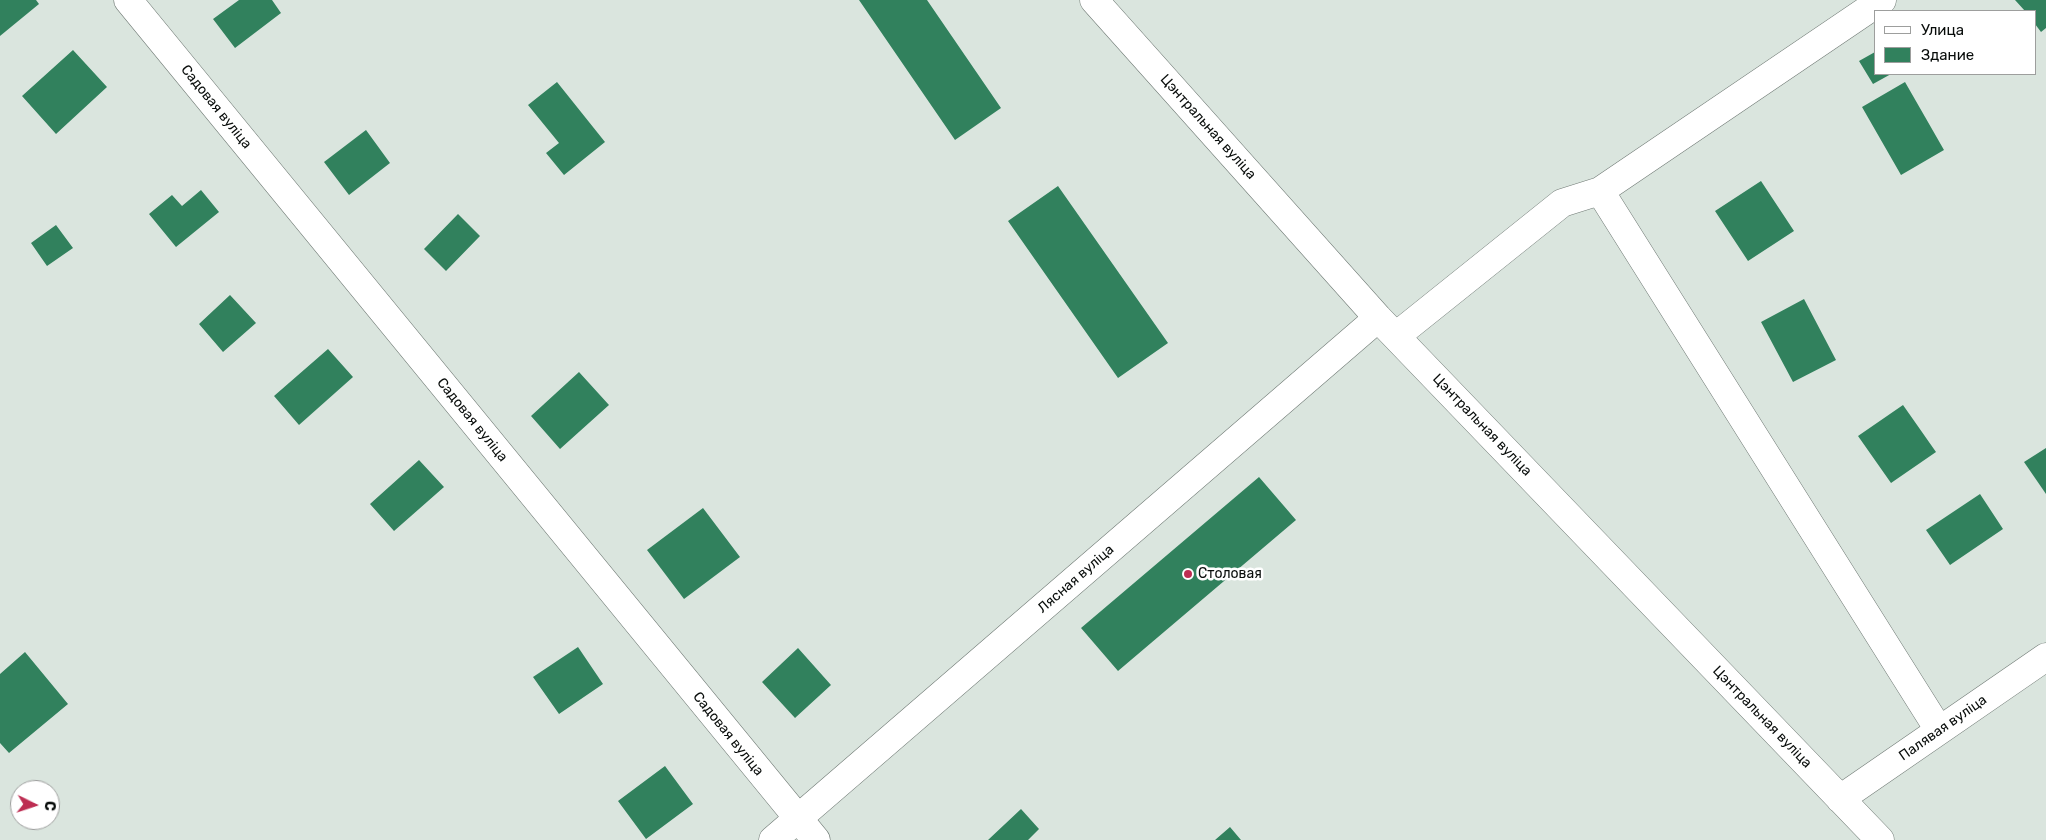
<!DOCTYPE html>
<meta charset="utf-8">
<style>
body{margin:0}
#map{position:relative;width:2046px;height:840px;overflow:hidden;background:#dae5de;font-family:Rubik,sans-serif}
canvas{display:block}
.legend{position:absolute;left:1874px;top:10px;width:162px;height:65px;box-sizing:border-box;background:#fff;border:1px solid #9d9e9d;margin:0;padding:6px 9px;list-style:none;font-size:15px;color:#090d0b}
.legend li{display:flex;align-items:center;gap:10px;height:25px}
.legend b{width:25px;border:1px solid #9d9e9d}
.north{position:absolute;left:10px;top:780px;width:50px;height:50px;box-sizing:border-box;background:#fff;border:1px solid #9d9e9d;border-radius:50%;rotate:94deg;font-size:14px;font-weight:700;line-height:20px;text-align:center;color:#090d0b}
.north::after{content:'';display:block;margin:auto;width:18px;height:22px;background:#bd2d52;clip-path:polygon(50% 0,100% 100%,50% 72%,0 100%)}
</style>
<div id="map">
<canvas width="2046" height="840"></canvas>
<ul class="legend">
<li><b style="height:6px;background:#fff"></b>Улица</li>
<li><b style="height:14px;background:#31815d"></b>Здание</li>
</ul>
<div class="north">С</div>
</div>
<script>
const c = document.querySelector('canvas').getContext('2d');
c.lineJoin = 'round';
function paint(path, color) {
  c.fillStyle = color;
  c.fill(path, 'evenodd');
}
function poly(rows) {
  const path = new Path2D();
  for (const r of rows) {
    path.moveTo(r[0], r[1]);
    for (let i = 2; i < r.length; i += 2) path.lineTo(r[i], r[i + 1]);
  }
  return path;
}
function trace(path, color, width, dash) {
  c.strokeStyle = color;
  c.lineWidth = width;
  c.lineCap = dash ? 'butt' : 'round';
  c.setLineDash(dash || []);
  c.stroke(path);
}
function write(font, color, halo, rows, align = 'center') {
  c.font = font + ' Rubik,sans-serif';
  c.lineWidth = 5;
  c.setLineDash([]);
  c.textBaseline = 'middle';
  c.strokeStyle = halo;
  c.fillStyle = color;
  for (const [text, x, y, turn = 0] of rows) {
    c.save();
    c.translate(x, y);
    c.rotate((+turn || 0) * Math.PI / 180);
    c.textAlign = isNaN(turn) ? turn : align;
    if (halo) c.strokeText(text, 0, 0);
    c.fillText(text, 0, 0);
    c.restore();
  }
}
const building = poly([
 [0,0,36,0,39,4,0,36],
 [239,0,272,0,281,13,235,48,213,19],
 [859,0,927,0,1001,108,955,140],
 [2015,0,2046,0,2046,28,2041,32,2035,24,2035,11,2025,11],
 [73,50,107,87,56,134,22,96],
 [1875,52,1875,74,1891,74,1873,84,1859,61],
 [557,82,605,142,564,175,546,153,559,143,528,105],
 [1905,82,1944,150,1901,175,1862,107],
 [366,130,390,163,349,195,324,162],
 [1761,181,1794,231,1748,261,1715,211],
 [1058,186,1168,343,1118,378,1008,221],
 [201,190,219,212,176,247,149,214,172,195,182,206],
 [458,214,480,236,446,271,424,249],
 [56,225,73,248,47,266,31,243],
 [230,295,256,323,223,352,199,324],
 [1804,299,1836,360,1793,382,1761,322],
 [328,349,353,377,299,425,274,396],
 [579,372,609,405,560,449,531,416],
 [1903,405,1936,452,1891,483,1858,436],
 [2046,448,2046,494,2024,462],
 [419,460,444,487,394,531,370,504],
 [1259,477,1296,520,1118,671,1081,628],
 [1980,494,2003,529,1950,565,1926,530],
 [703,508,740,557,684,599,647,550],
 [578,647,603,684,559,714,533,677],
 [798,648,831,685,795,718,762,682],
 [25,652,68,704,9,753,0,743,0,674],
 [665,766,693,804,646,839,618,801],
 [1021,809,1039,829,1028,840,988,840],
 [1230,827,1241,840,1215,840]
]);
const minor = poly([
 [128,0,816,840],
 [1094,0,1378,318,1880,840],
 [1882,0,1600,191,1939,730],
 [1396,336,1562,203,1600,191],
 [1840,799,2046,657],
 [773,840,1378,318]
]);
const markers = [
 [1188,574,5,"#bd2d52"]
];
const streetNames = [
 ["Садовая вуліца",216,107,51],
 ["Цэнтральная вуліца",1208,127,48],
 ["Садовая вуліца",472,420,51],
 ["Цэнтральная вуліца",1482,425,46],
 ["Лясная вуліца",1076,579,-41],
 ["Цэнтральная вуліца",1762,717,46],
 ["Палявая вуліца",1943,728,-35],
 ["Садовая вуліца",728,734,51]
];
const poiNames = [
 ["Столовая",1198,574]
];
paint(building, '#31815d');
trace(minor, '#707a75', 29);
trace(minor, '#fff', 28);
for (const [x, y, r, color] of markers) {
  const dot = new Path2D();
  dot.arc(x, y, r, 0, 2 * Math.PI);
  c.fillStyle = color;
  c.fill(dot);
  trace(dot, '#fff', 2);
}
write('14px', '#090d0b', '#fff', streetNames);
write('14px', '#090d0b', '#fff', poiNames, 'left');
</script>
